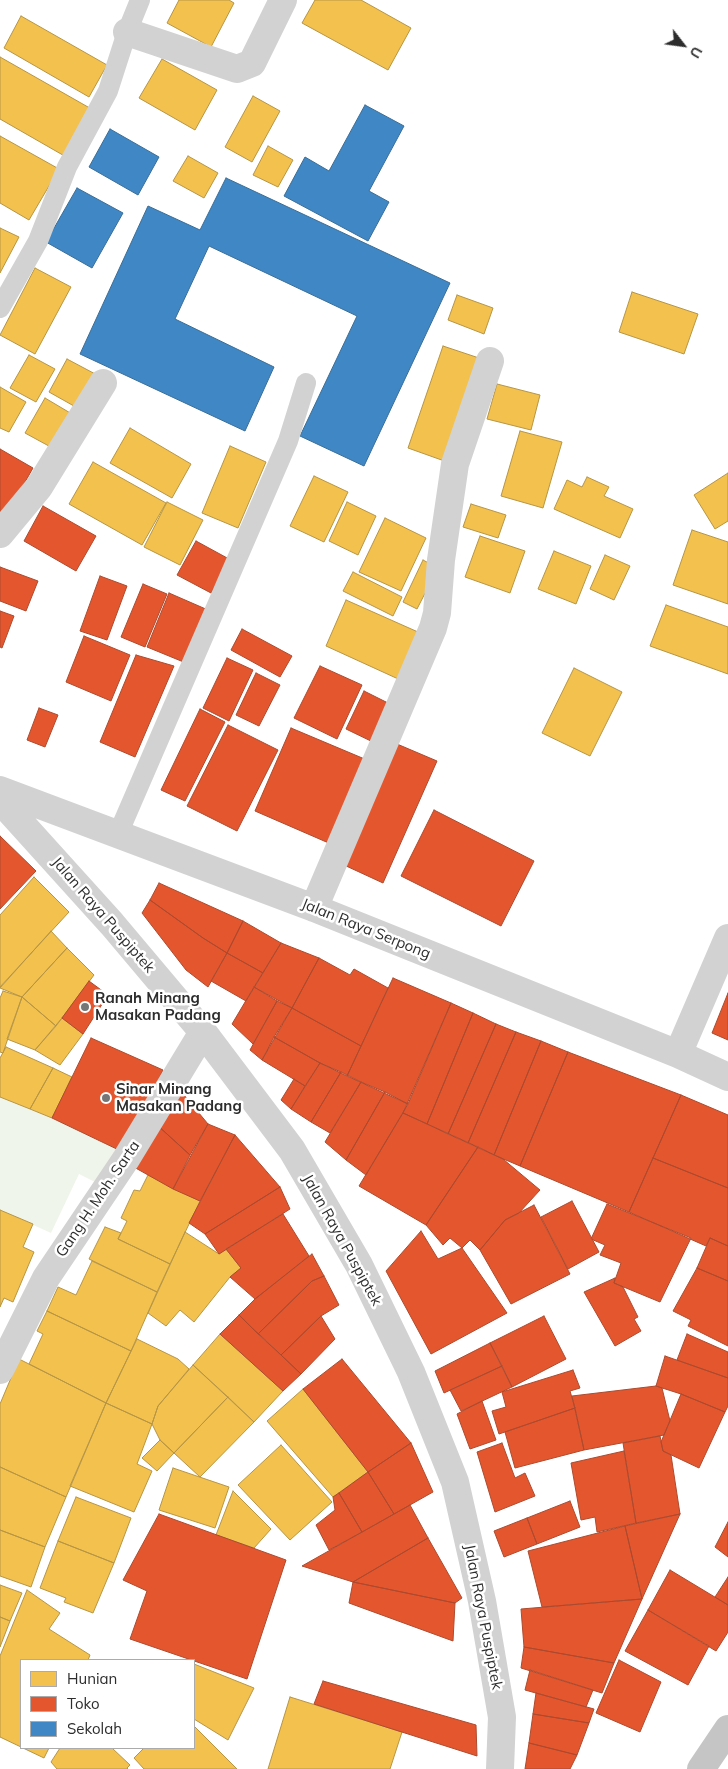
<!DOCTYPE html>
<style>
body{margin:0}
#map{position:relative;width:728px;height:1769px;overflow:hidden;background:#fff;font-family:Mulish,sans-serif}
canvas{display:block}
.legend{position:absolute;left:20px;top:1659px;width:175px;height:90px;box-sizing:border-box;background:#fff;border:1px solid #ababab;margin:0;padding:6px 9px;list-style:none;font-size:15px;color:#2d2d2d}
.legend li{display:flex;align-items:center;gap:10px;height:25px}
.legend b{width:25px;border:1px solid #ababab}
.north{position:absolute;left:658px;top:20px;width:50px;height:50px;-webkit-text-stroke:4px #fff;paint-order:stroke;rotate:120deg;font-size:14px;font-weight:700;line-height:20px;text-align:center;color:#2d2d2d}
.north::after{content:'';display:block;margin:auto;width:18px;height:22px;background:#2d2d2d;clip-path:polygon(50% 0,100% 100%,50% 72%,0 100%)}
</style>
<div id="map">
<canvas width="728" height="1769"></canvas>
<ul class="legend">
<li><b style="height:14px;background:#f2c14e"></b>Hunian</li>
<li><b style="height:14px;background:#e4572e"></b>Toko</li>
<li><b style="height:14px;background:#3f88c5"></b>Sekolah</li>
</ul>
<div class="north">U</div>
</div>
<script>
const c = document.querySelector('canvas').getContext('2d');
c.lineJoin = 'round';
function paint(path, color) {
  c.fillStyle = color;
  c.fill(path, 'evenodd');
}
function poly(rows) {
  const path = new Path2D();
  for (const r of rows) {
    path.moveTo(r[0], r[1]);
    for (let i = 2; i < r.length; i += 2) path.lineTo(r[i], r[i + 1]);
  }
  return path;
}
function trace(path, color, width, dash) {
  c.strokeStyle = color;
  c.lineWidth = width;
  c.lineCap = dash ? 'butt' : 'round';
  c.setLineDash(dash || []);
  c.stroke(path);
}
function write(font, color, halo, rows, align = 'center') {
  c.font = font + ' Mulish,sans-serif';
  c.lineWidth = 5;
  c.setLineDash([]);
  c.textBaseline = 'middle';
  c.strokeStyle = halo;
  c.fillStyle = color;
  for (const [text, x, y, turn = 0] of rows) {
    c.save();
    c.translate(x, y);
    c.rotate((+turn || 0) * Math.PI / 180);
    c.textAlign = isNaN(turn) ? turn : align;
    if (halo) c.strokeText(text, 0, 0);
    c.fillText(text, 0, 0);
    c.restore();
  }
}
const green = poly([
 [0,1097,52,1118,123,1152,95,1182,79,1174,51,1233,0,1210]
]);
const homes = poly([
 [179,0,229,0,234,3,211,47,167,23,179,0],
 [315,0,361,0,411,28,388,70,302,23,315,0],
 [21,16,107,65,89,97,4,48,21,16],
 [0,57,95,111,68,158,0,119,0,57],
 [162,59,217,90,195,130,139,98,162,59],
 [253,96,280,111,252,162,225,147,253,96],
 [0,136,59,169,29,220,0,203,0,136],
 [268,146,293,160,278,187,253,175,268,146],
 [188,156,218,173,204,198,173,181,188,156],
 [0,228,19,237,0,273,0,228],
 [35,268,71,287,35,354,0,335,35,268],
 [632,292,698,314,684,354,619,332,632,292],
 [457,295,493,308,484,334,448,320,457,295],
 [443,346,485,360,450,463,408,448,443,346],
 [29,355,55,369,36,402,10,388,29,355],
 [67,359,99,376,81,410,49,392,67,359],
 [497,384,540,395,531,430,487,419,497,384],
 [0,387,26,402,9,432,0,428,0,387],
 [45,398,77,417,58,451,25,433,45,398],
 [130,428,191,464,172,498,110,463,130,428],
 [520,431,562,442,543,508,501,496,520,431],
 [230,446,266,462,238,528,202,513,230,446],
 [93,462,166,503,142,545,69,504,93,462],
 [728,473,728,521,715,529,694,495,728,473],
 [314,476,348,492,324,542,290,526,314,476],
 [587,477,609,487,604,496,633,509,620,538,554,509,567,480,582,487,587,477],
 [167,502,203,520,180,565,144,547,167,502],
 [347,502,376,516,358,555,329,541,347,502],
 [471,504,506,515,498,538,463,527,471,504],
 [385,518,426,538,401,591,359,572,385,518],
 [692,530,728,542,728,604,673,585,692,530],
 [480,536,525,551,510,593,465,577,480,536],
 [554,551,591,566,576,604,538,589,554,551],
 [605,555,630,566,614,600,590,589,605,555],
 [423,560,438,568,417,609,403,602,423,560],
 [353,572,402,597,393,616,343,591,353,572],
 [346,600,427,636,407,683,326,646,346,600],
 [666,605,728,627,728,674,650,646,666,605],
 [574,668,622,692,590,756,542,733,574,668],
 [34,877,69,912,0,987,0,915,34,877],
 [51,931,67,948,22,997,0,988,51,931],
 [67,948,94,975,56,1026,22,997,67,948],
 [3,991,22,997,3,1053,0,1052,0,998,3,991],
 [22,997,56,1026,35,1050,7,1039,22,997],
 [62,1018,83,1034,60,1065,35,1050,62,1018],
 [6,1047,53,1068,30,1109,0,1097,0,1058,6,1047],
 [53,1068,72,1077,52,1118,30,1109,53,1068],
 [148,1175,200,1201,170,1264,118,1239,127,1221,121,1218,134,1190,140,1191,148,1175],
 [0,1210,33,1224,23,1247,34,1252,13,1302,4,1298,0,1307,0,1210],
 [105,1227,121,1233,118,1239,170,1264,157,1292,89,1259,105,1227],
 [185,1232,219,1254,226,1249,241,1268,230,1277,194,1322,180,1310,166,1326,148,1313,185,1232],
 [92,1261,157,1292,131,1351,47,1311,58,1287,76,1295,92,1261],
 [47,1311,131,1351,106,1403,29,1364,43,1334,37,1331,47,1311],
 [220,1334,283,1391,254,1422,193,1365,220,1334],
 [137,1339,178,1359,189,1369,158,1406,152,1424,106,1403,137,1339],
 [19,1359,106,1403,66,1497,0,1467,0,1404,19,1359],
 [193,1365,228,1397,174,1453,160,1440,152,1424,158,1406,193,1365],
 [303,1389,368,1472,333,1497,267,1421,303,1389],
 [228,1397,254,1422,200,1477,174,1453,228,1397],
 [106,1403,152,1424,137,1464,152,1471,134,1512,70,1486,106,1403],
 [160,1440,174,1453,157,1471,142,1458,160,1440],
 [281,1445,332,1502,290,1540,238,1485,281,1445],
 [0,1467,66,1497,45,1547,0,1530,0,1467],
 [173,1468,229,1487,215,1528,159,1510,173,1468],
 [233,1491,271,1529,254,1548,216,1535,233,1491],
 [76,1497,131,1518,114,1563,58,1541,76,1497],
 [0,1530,45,1547,31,1587,0,1576,0,1530],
 [58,1541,114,1563,93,1613,64,1602,66,1598,40,1588,58,1541],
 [0,1585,22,1593,10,1621,0,1617,0,1585],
 [27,1590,60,1613,49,1629,90,1655,88,1660,21,1660,21,1747,0,1737,0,1656,27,1590],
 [0,1617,10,1621,0,1647,0,1617],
 [194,1664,254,1688,228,1740,194,1719,194,1664],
 [290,1697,402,1732,390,1769,268,1769,290,1697],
 [194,1726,237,1769,144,1769,134,1758,144,1748,194,1748,194,1726],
 [23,1748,49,1748,44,1758,23,1748],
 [60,1748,112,1748,130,1765,127,1768,128,1769,57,1769,51,1762,60,1748]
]);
const shops = poly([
 [0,449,33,468,3,521,0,519,0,449],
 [43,506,96,536,76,571,24,541,43,506],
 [196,541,229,559,211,593,177,575,196,541],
 [0,567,38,581,26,611,0,601,0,567],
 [100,576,127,586,107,640,80,631,100,576],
 [143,584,167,594,145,647,121,637,143,584],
 [169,593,208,610,186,663,147,647,169,593],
 [0,611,14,616,2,648,0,647,0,611],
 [242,629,292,656,280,677,231,650,242,629],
 [84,636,130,655,111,701,66,682,84,636],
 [136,655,174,666,135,757,100,742,136,655],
 [227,658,253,670,229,721,203,708,227,658],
 [320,666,362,685,337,739,294,718,320,666],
 [256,673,280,685,259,726,236,715,256,673],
 [364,691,394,706,375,743,346,729,364,691],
 [39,708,58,715,45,747,27,740,39,708],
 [200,709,225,722,185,801,161,790,200,709],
 [228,725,278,750,237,831,187,806,228,725],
 [291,728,367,760,331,844,255,811,291,728],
 [397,744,437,761,383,883,344,865,397,744],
 [434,810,534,861,501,926,401,876,434,810],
 [0,836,36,871,0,909,0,836],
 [159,883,243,921,227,953,203,938,150,900,159,883],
 [150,900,203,938,227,953,208,987,186,970,142,913,150,900],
 [243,921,281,943,263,973,227,953,243,921],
 [281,943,319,958,292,1008,254,987,281,943],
 [227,953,263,973,246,1001,211,981,227,953],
 [319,958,350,975,354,969,388,988,361,1046,292,1008,319,958],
 [393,978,451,1003,408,1104,347,1076,393,978],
 [89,981,108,995,83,1034,62,1018,89,981],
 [254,987,277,1001,253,1044,232,1024,254,987],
 [728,993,728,1040,712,1033,728,993],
 [277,1001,292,1008,262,1060,250,1050,277,1001],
 [451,1003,473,1013,427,1124,403,1113,451,1003],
 [292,1008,361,1046,347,1076,320,1063,274,1037,292,1008],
 [473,1013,496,1024,448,1134,427,1124,473,1013],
 [496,1024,516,1032,468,1143,448,1134,496,1024],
 [516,1032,541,1041,494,1155,468,1143,516,1032],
 [274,1037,320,1063,305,1086,262,1060,274,1037],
 [91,1038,163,1070,123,1152,52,1118,91,1038],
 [541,1041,568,1052,520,1166,494,1155,541,1041],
 [568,1052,681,1095,629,1212,520,1166,568,1052],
 [320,1063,341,1072,311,1122,291,1109,320,1063],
 [341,1072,361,1082,330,1133,311,1122,341,1072],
 [294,1079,305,1086,291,1109,281,1100,294,1079],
 [361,1082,385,1092,346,1160,325,1142,361,1082],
 [179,1089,208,1124,190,1155,156,1124,179,1089],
 [385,1092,408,1104,366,1175,346,1160,385,1092],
 [681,1095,728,1115,728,1188,653,1158,681,1095],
 [403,1113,478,1147,426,1225,359,1186,403,1113],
 [156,1124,190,1155,173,1189,132,1166,156,1124],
 [208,1124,235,1135,200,1201,173,1189,208,1124],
 [235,1135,280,1187,205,1234,189,1223,235,1135],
 [478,1147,503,1159,540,1190,519,1213,505,1220,480,1250,470,1240,462,1248,450,1238,443,1245,426,1225,478,1147],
 [653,1158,728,1188,728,1246,710,1238,706,1246,629,1212,653,1158],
 [280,1187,290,1209,219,1254,205,1234,280,1187],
 [572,1201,599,1252,568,1269,541,1217,572,1201],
 [607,1204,691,1238,660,1302,614,1283,621,1263,600,1255,605,1245,591,1239,607,1204],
 [534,1205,570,1274,511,1304,480,1250,505,1220,534,1205],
 [283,1214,309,1256,255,1299,230,1277,241,1268,226,1249,283,1214],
 [421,1231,438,1259,462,1248,507,1313,431,1354,386,1271,421,1231],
 [710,1238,728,1246,728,1281,697,1268,710,1238],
 [312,1254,324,1276,312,1281,258,1334,239,1315,255,1299,312,1254],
 [697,1268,728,1281,728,1346,688,1326,691,1320,673,1311,697,1268],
 [324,1276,339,1305,321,1316,281,1355,258,1334,312,1281,324,1276],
 [615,1278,614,1283,623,1287,638,1317,634,1319,641,1331,615,1346,584,1292,615,1278],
 [239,1315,301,1374,283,1391,220,1334,239,1315],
 [321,1316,335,1339,301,1374,281,1355,321,1316],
 [544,1316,566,1359,512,1387,490,1343,544,1316],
 [687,1334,728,1352,728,1378,677,1360,687,1334],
 [490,1343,502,1366,444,1393,435,1371,490,1343],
 [665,1356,728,1378,728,1406,725,1412,681,1394,656,1386,665,1356],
 [342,1359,411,1443,368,1472,303,1389,342,1359],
 [502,1366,512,1387,461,1411,450,1390,502,1366],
 [573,1370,580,1388,570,1391,575,1408,499,1434,492,1411,506,1407,502,1392,573,1370],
 [656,1386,662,1388,670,1421,664,1435,584,1450,572,1396,656,1386],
 [681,1394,725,1412,699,1468,663,1451,661,1442,681,1394],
 [482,1401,496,1440,470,1449,457,1414,482,1401],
 [575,1408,584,1450,515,1468,505,1432,575,1408],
 [660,1436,663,1451,671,1455,680,1514,636,1523,623,1443,660,1436],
 [411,1443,433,1492,394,1514,368,1472,411,1443],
 [502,1443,515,1478,525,1473,535,1496,495,1512,477,1452,502,1443],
 [624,1451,636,1523,597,1532,595,1517,581,1520,571,1463,624,1451],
 [368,1472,394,1514,362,1532,339,1493,368,1472],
 [339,1493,362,1532,329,1550,316,1525,335,1510,333,1497,339,1493],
 [570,1501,580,1527,537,1544,527,1518,570,1501],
 [410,1505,428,1538,353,1582,302,1566,410,1505],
 [159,1514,286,1560,247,1679,130,1639,147,1591,123,1580,159,1514],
 [680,1514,642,1599,625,1526,680,1514],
 [527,1518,537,1544,504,1557,494,1531,527,1518],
 [728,1522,728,1557,715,1547,728,1522],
 [625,1526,642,1599,542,1607,528,1551,625,1526],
 [428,1538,462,1598,455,1603,353,1582,428,1538],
 [670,1570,728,1605,728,1632,716,1651,648,1610,670,1570],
 [728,1577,728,1605,715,1597,728,1577],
 [353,1582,455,1603,453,1641,349,1603,353,1582],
 [642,1599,614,1663,524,1647,521,1609,642,1599],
 [648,1610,709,1646,688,1685,625,1651,648,1610],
 [524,1647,614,1663,602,1693,521,1668,524,1647],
 [619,1660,661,1682,640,1732,596,1713,619,1660],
 [530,1670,593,1690,586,1707,525,1690,530,1670],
 [323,1681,476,1725,477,1756,314,1704,323,1681],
 [536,1693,594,1709,589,1723,533,1714,536,1693],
 [533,1714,589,1723,577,1755,529,1743,533,1714],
 [529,1743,577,1755,570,1769,525,1769,529,1743]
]);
const schools = poly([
 [365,105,404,126,369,191,389,202,368,241,284,196,305,157,329,171,365,105],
 [110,129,159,157,138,195,89,167,110,129],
 [226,178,450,283,364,466,300,436,357,316,209,246,175,319,274,367,245,431,80,354,148,206,200,230,226,178],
 [77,188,123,213,92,268,46,242,77,188]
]);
const service = poly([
 [0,308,38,241,67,167,108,91,127,32,140,0],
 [118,834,288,441,306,383]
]);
const minor = poly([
 [127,32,237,69,252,63,283,0],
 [0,534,39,487,103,383],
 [0,790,314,908,678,1054,728,1077],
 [0,800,112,924,203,1032,292,1150,359,1265,411,1372,455,1482,482,1601,502,1717,500,1769],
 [314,908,433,628,437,613,441,560,455,464,490,361],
 [678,1054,728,938],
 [0,1370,46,1278,126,1159,203,1032]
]);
const primary = poly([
 [701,1769,728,1729]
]);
const markers = [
 [85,1007,5,"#767676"],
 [106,1098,5,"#767676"]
];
const streetNames = [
 ["Jalan Raya Puspiptek",103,915,49],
 ["Jalan Raya Serpong",366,929,22],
 ["Gang H. Moh. Sarta",98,1199,-56],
 ["Jalan Raya Puspiptek",342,1240,61],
 ["Jalan Raya Puspiptek",483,1617,79]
];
const poiNames = [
 ["Ranah Minang",95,998],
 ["Masakan Padang",95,1015],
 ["Sinar Minang",116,1089],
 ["Masakan Padang",116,1106]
];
paint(green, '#f0f5eb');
paint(homes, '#f2c14e');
trace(homes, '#b79544', 1);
paint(shops, '#e4572e');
trace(shops, '#ad4a2e', 1);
paint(schools, '#3f88c5');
trace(schools, '#3a6d97', 1);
trace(service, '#d2d2d2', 20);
trace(minor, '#d2d2d2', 28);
trace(primary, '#c5c5c5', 28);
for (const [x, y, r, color] of markers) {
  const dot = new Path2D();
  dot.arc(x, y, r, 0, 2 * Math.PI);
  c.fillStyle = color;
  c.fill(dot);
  trace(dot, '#fff', 2);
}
write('15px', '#2d2d2d', '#fff', streetNames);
write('bold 15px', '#2d2d2d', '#fff', poiNames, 'left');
</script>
